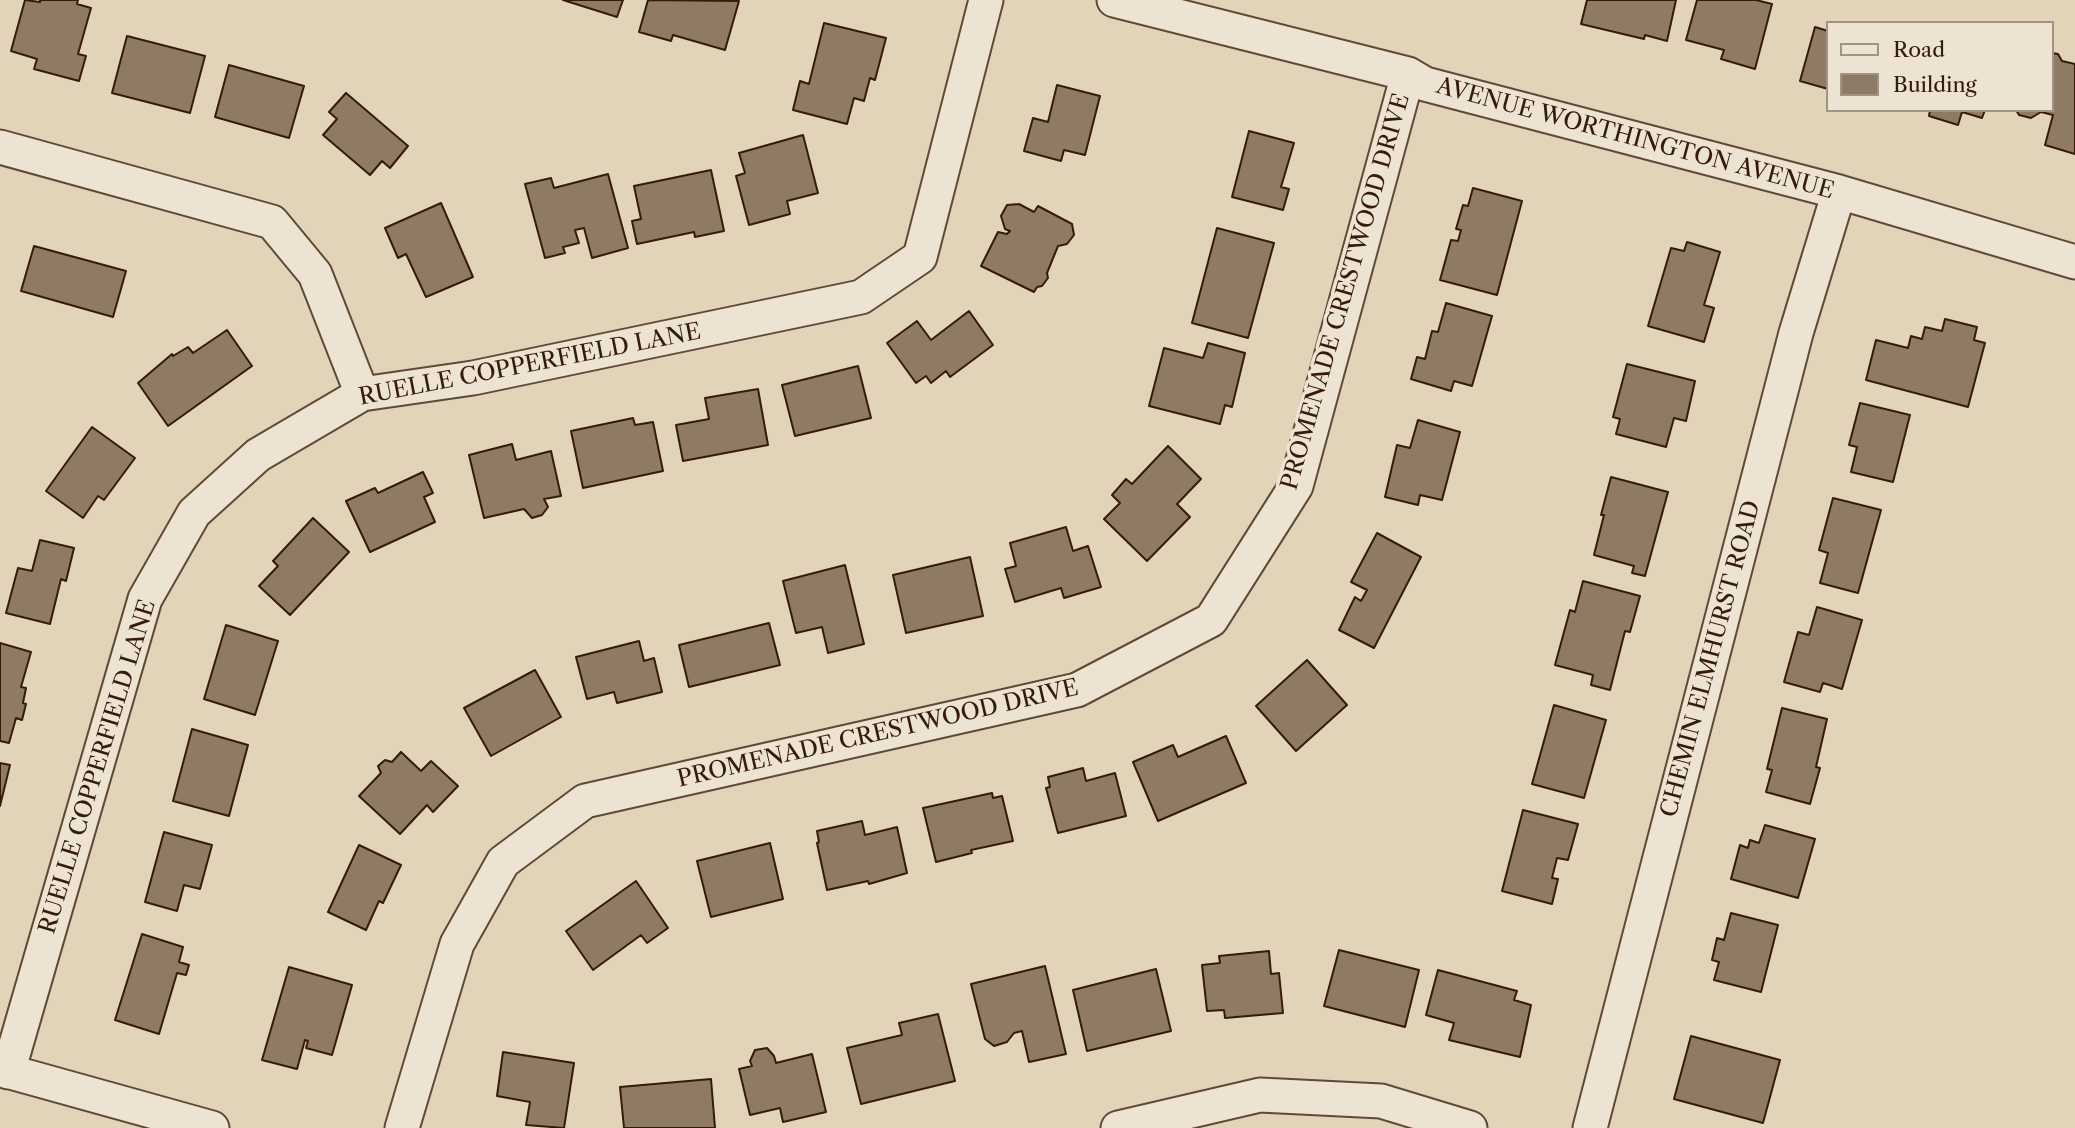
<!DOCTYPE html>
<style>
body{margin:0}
#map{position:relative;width:2075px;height:1128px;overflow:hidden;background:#e2d4b9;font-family:"Libre Caslon Text",serif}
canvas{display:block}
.legend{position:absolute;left:1826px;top:21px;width:228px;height:91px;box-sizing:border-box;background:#ece3d2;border:2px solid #a39382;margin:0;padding:9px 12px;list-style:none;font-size:21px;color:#361b09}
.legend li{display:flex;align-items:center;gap:14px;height:35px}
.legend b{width:35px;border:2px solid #a39382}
</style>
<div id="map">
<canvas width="2075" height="1128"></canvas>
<ul class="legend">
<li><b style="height:9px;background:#ece3d2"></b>Road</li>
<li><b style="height:19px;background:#8f7b65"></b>Building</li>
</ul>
</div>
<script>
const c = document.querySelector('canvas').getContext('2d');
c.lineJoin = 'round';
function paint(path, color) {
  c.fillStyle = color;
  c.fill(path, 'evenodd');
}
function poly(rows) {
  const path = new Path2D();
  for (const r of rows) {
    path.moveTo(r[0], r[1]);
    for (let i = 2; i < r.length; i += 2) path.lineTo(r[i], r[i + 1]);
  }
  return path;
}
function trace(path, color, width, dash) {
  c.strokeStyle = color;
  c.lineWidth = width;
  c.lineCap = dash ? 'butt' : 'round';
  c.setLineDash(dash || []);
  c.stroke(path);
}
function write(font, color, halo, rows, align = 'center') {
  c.font = font + ' "Libre Caslon Text",serif';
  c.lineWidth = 7;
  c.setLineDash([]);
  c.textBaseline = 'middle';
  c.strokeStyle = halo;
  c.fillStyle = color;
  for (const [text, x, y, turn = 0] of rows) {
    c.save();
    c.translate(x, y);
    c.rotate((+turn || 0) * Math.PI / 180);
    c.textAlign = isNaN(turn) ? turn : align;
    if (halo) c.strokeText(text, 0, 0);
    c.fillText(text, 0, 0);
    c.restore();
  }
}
const building = poly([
 [25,0,40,2,40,0,78,0,77,4,91,8,78,54,86,56,79,81,34,69,37,59,11,51,25,0],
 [563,0,623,0,617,17,563,0],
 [648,0,739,1,725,50,673,35,671,41,639,32,648,0],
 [1587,0,1676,0,1667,41,1645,35,1644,39,1581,24,1587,0],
 [1697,0,1756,0,1772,4,1755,69,1721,59,1724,50,1686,40,1697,0],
 [824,23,886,38,875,80,870,78,864,101,854,98,847,124,793,110,800,81,809,84,824,23],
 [1815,27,1828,31,1828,89,1800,81,1815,27],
 [127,36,205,56,190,113,112,93,127,36],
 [2052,53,2058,54,2062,61,2075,64,2075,154,2045,145,2053,115,2041,112,2031,118,2019,115,2016,110,2052,110,2052,53],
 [229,65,304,86,289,138,215,117,229,65],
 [1057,85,1100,96,1085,155,1064,150,1061,161,1024,151,1033,118,1048,122,1057,85],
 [346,93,408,146,390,168,382,161,370,175,323,135,337,119,329,112,346,93],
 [1930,110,1985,110,1982,118,1962,112,1958,125,1929,116,1930,110],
 [1249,131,1294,143,1281,187,1289,189,1283,210,1232,197,1249,131],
 [803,135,818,193,787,201,790,214,749,225,736,176,745,173,739,153,803,135],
 [711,170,724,231,695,237,694,232,637,244,632,221,641,219,634,186,711,170],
 [608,174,628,248,592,258,584,228,575,230,579,243,563,247,565,253,545,258,525,184,551,178,554,188,608,174],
 [1473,188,1522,201,1497,295,1440,280,1451,240,1458,241,1461,230,1456,229,1463,205,1468,206,1473,188],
 [441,203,473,277,426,297,406,254,398,258,385,228,441,203],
 [1019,204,1034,212,1038,206,1072,224,1074,235,1067,244,1058,246,1047,273,1048,278,1042,286,1037,287,1034,292,981,266,998,232,1007,234,1010,231,1005,229,1001,216,1007,205,1019,204],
 [1217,228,1274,243,1248,338,1192,323,1217,228],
 [1687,242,1720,252,1704,305,1714,308,1704,342,1648,326,1671,248,1684,251,1687,242],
 [34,246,126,271,113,317,21,291,34,246],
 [1446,303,1492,316,1472,386,1454,381,1451,391,1411,379,1417,357,1425,359,1432,331,1438,332,1446,303],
 [969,311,993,345,950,377,946,371,931,383,926,376,916,383,887,343,917,321,931,340,969,311],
 [1945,319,1977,327,1974,340,1985,343,1968,407,1866,380,1876,340,1908,348,1911,336,1922,339,1925,327,1942,331,1945,319],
 [227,330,252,366,168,426,138,383,172,354,173,356,188,347,193,353,227,330],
 [1208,343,1245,353,1232,407,1225,405,1220,424,1149,406,1164,348,1203,358,1208,343],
 [1627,364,1695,381,1686,421,1674,418,1666,447,1616,434,1620,419,1613,417,1627,364],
 [858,366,871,418,795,436,782,385,858,366],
 [758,389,768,445,683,461,676,425,709,419,705,398,758,389],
 [1860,403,1910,415,1893,482,1851,472,1857,447,1849,445,1860,403],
 [633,418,635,425,653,422,663,471,583,488,571,431,633,418],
 [1418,420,1460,432,1442,500,1420,495,1418,505,1385,497,1397,445,1410,448,1418,420],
 [92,427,135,458,104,500,98,496,83,518,46,491,92,427],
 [512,444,516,460,551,451,561,496,544,499,548,507,542,515,532,518,524,509,484,518,469,455,512,444],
 [1168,446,1201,479,1177,504,1190,517,1147,561,1104,519,1120,503,1112,495,1126,479,1132,484,1168,446],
 [423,472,433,493,424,497,435,522,370,552,346,501,375,488,378,493,423,472],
 [1611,477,1668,492,1645,576,1632,573,1634,566,1594,555,1604,515,1601,515,1611,477],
 [1833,498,1881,510,1858,593,1820,583,1828,553,1819,550,1833,498],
 [313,518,349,552,290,615,259,586,278,566,273,561,313,518],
 [1066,527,1073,551,1088,546,1101,587,1064,598,1061,588,1015,602,1005,569,1016,566,1010,543,1066,527],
 [1377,533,1421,557,1374,648,1339,630,1355,597,1361,601,1367,590,1351,582,1377,533],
 [40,540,74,548,66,581,61,579,50,624,6,613,18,568,32,571,40,540],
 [970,557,983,616,906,633,893,575,970,557],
 [845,565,864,644,828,653,822,627,796,633,783,581,845,565],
 [1583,581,1640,596,1630,632,1625,631,1610,690,1591,685,1593,675,1555,665,1570,610,1575,612,1583,581],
 [1817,607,1862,620,1842,689,1823,683,1820,692,1784,682,1798,632,1809,635,1817,607],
 [769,623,780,665,689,687,679,645,769,623],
 [226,625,278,641,255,715,204,699,226,625],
 [639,641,644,661,654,658,662,692,617,703,614,692,587,699,576,657,639,641],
 [0,643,31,652,21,687,26,688,23,703,26,704,22,720,16,718,9,743,0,741,0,643],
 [1307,660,1347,705,1296,751,1256,706,1307,660],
 [535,670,561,717,491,756,464,708,535,670],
 [1554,705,1606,720,1584,798,1532,784,1554,705],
 [1782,708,1827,719,1816,767,1820,768,1810,804,1766,792,1772,770,1767,769,1782,708],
 [192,729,248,745,229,816,173,801,192,729],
 [1226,736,1246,783,1158,821,1133,762,1173,745,1178,757,1226,736],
 [401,752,421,771,431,761,458,786,433,812,427,805,400,834,359,796,381,773,378,766,385,760,392,762,401,752],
 [0,763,10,765,0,806,0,763],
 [1083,768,1086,781,1115,773,1126,816,1058,833,1046,788,1050,787,1048,777,1083,768],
 [992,793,993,798,1002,796,1013,841,971,850,972,853,936,862,923,808,992,793],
 [1523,810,1578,824,1568,860,1557,858,1552,878,1558,879,1552,904,1502,891,1523,810],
 [862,821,865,835,897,827,907,873,869,884,868,881,827,890,817,843,819,842,817,831,862,821],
 [1765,825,1815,839,1798,898,1731,879,1740,845,1748,848,1750,840,1759,843,1765,825],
 [164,832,212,845,200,889,184,885,177,911,145,902,164,832],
 [770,843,783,899,711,917,697,861,770,843],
 [359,845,401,865,383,903,379,901,366,930,328,912,359,845],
 [636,881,668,928,647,943,641,935,593,970,566,931,636,881],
 [1731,913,1778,925,1761,992,1714,980,1719,962,1712,960,1717,938,1724,940,1731,913],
 [142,934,183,947,179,962,189,965,186,975,177,973,159,1034,115,1020,142,934],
 [1339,950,1419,970,1405,1027,1324,1006,1339,950],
 [1269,951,1271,974,1279,973,1283,1013,1225,1018,1224,1010,1207,1011,1202,965,1220,963,1219,956,1269,951],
 [1045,966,1066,1054,1029,1062,1022,1031,1014,1033,1007,1042,994,1046,985,1039,971,984,1045,966],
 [289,967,352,985,332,1055,306,1048,308,1041,305,1040,297,1069,262,1060,289,967],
 [1156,969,1171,1031,1087,1051,1073,990,1156,969],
 [1438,970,1517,991,1514,1000,1531,1005,1520,1057,1449,1040,1454,1023,1426,1015,1438,970],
 [938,1014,955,1081,861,1104,847,1048,902,1035,899,1023,938,1014],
 [1691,1036,1780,1060,1763,1123,1674,1099,1691,1036],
 [767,1048,774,1056,776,1063,812,1054,826,1112,783,1122,780,1108,750,1115,739,1069,752,1066,750,1061,755,1050,767,1048],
 [503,1052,574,1063,564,1128,526,1125,530,1102,497,1096,503,1052],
 [711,1079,715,1128,624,1128,620,1087,711,1079]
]);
const minor = poly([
 [1114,0,1408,74,1425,84,1839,192,2075,262],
 [0,147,272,222,315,274,362,394],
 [0,1069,212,1128],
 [8,1072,145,599,194,513,258,455,362,394,473,378,861,297,920,257,986,0],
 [402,1128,457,944,503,862,585,801,1077,690,1211,620,1296,486,1408,74],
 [1118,1128,1260,1095,1381,1101,1470,1128],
 [1590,1128,1796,333,1839,192]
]);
const streetNames = [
 ["AVENUE WORTHINGTON AVENUE",1635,139,15],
 ["PROMENADE CRESTWOOD DRIVE",1346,292,-74],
 ["RUELLE COPPERFIELD LANE",530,365,-11],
 ["CHEMIN ELMHURST ROAD",1711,659,-75],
 ["PROMENADE CRESTWOOD DRIVE",878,734,-13],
 ["RUELLE COPPERFIELD LANE",98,767,-73]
];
paint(building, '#8f7b65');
trace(building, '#361b09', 2);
trace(minor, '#614935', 37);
trace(minor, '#ece3d2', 33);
write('23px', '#361b09', '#ece3d2', streetNames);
</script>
